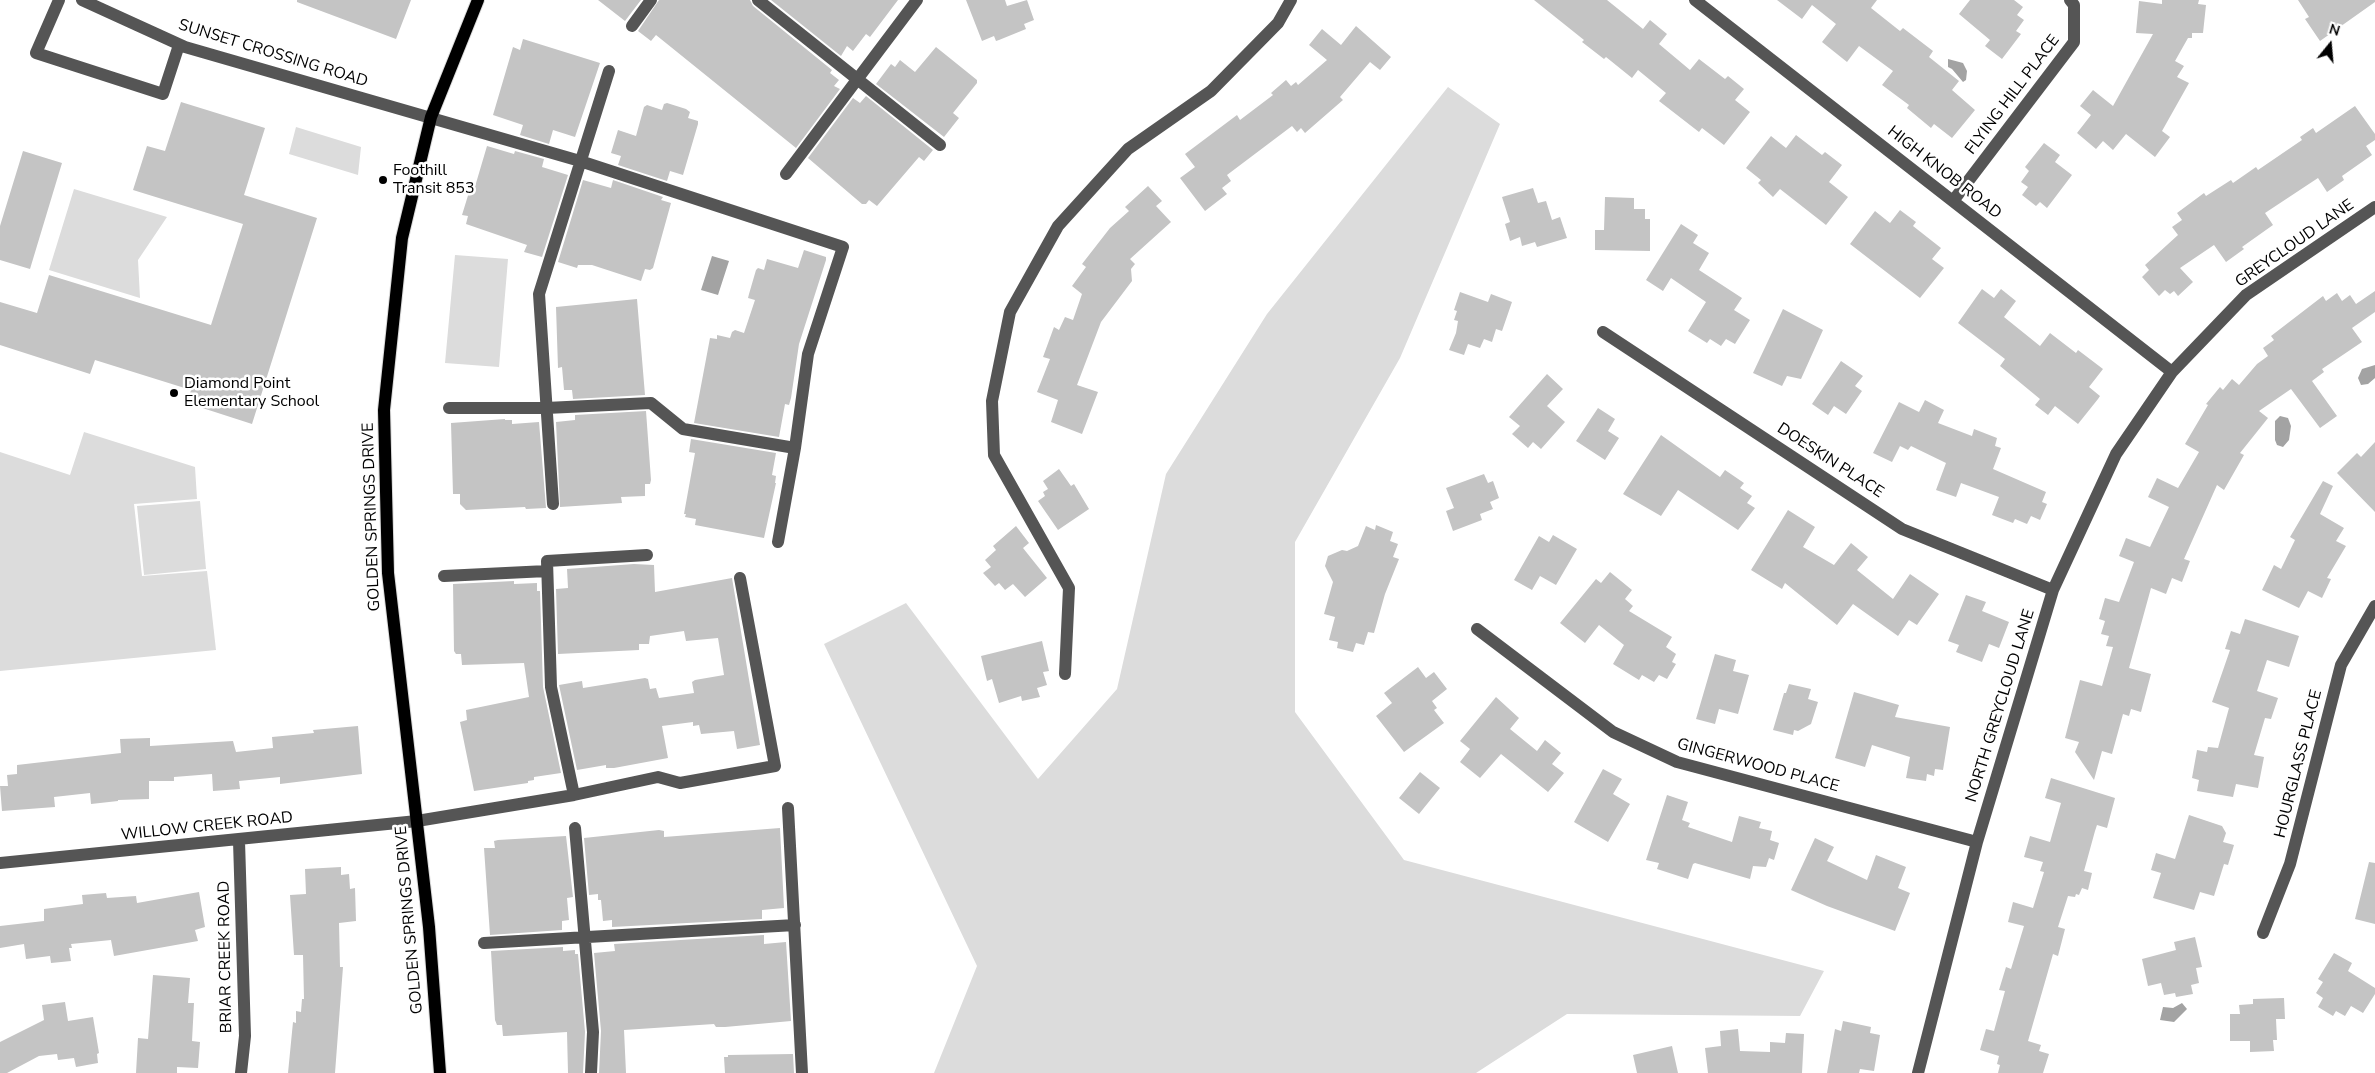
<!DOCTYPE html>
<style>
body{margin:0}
#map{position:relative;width:2375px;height:1073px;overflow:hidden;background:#fff;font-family:"Nunito Sans",sans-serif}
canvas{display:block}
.north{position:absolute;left:2305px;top:20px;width:50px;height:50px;-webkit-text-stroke:4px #fff;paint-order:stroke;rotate:17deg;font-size:14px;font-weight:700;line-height:20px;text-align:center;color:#000}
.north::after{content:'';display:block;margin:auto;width:18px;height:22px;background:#000;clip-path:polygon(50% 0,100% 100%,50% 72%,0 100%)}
</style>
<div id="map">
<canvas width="2375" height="1073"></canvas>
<div class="north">N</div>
</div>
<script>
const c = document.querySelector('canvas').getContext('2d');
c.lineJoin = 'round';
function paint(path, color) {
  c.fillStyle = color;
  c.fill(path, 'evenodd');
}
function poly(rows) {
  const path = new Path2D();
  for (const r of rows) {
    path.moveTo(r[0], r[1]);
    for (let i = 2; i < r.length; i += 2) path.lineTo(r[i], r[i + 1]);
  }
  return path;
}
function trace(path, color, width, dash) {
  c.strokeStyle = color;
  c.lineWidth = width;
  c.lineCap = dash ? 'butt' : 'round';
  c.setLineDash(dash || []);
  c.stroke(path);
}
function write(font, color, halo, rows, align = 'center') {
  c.font = font + ' "Nunito Sans",sans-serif';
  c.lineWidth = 5;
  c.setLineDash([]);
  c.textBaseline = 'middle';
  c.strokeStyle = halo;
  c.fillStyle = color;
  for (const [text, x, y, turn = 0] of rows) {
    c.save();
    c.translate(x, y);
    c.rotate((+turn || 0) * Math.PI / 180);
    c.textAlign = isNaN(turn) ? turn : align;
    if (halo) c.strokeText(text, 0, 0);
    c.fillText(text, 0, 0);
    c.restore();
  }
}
const green = poly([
 [1448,87,1500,124,1400,358,1295,542,1295,712,1404,860,1824,971,1800,1016,1567,1014,1476,1073,934,1073,977,966,824,644,906,603,1038,779,1117,689,1166,474,1267,314],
 [296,127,361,147,358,175,289,154],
 [74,189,167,217,138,260,140,298,49,270],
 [455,255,508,259,499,367,445,363],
 [84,432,195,467,197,499,134,504,142,576,207,571,216,650,0,671,0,452,70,475],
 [200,501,206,569,144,575,137,506]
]);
const water = poly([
 [1948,59,1963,63,1967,71,1966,80,1963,82,1952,69,1948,67],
 [712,256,729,261,718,295,701,290],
 [2375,365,2375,378,2368,384,2361,385,2358,378,2362,369],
 [2280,416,2288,418,2291,426,2289,440,2283,447,2277,445,2275,440,2275,421],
 [2182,1003,2187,1009,2174,1022,2160,1020,2163,1007,2173,1008]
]);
const building = poly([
 [297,0,411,0,396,39,297,2],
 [598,0,641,0,625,21],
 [659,0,750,0,753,6,832,70,830,73,839,80,834,86,840,89,796,148,656,35,651,41,638,31],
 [771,0,898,0,870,37,866,34,853,51,847,46,841,56],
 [966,0,1005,0,1007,6,1027,0,1034,20,1024,24,1026,29,999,40,996,41,994,36,982,41],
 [1534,0,1607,0,1643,29,1650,20,1667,34,1659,44,1690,70,1699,59,1725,79,1728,76,1744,89,1735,100,1750,112,1724,145,1702,128,1699,132,1659,101,1666,93,1638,70,1632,78,1606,57,1604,59,1582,42,1584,40],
 [1777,0,1877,0,1871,8,1900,31,1903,28,1933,51,1929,57,1959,81,1952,90,1975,110,1952,138,1934,124,1931,128,1907,108,1909,105,1882,85,1893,71,1859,46,1847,62,1822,42,1836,24,1812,5,1802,19],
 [1970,0,2014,0,2023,7,2017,15,2024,20,2016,31,2021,34,2002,59,1985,46,1990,40,1959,14],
 [2162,0,2199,0,2198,4,2206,5,2203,33,2192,33,2192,38,2188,38,2175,61,2184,66,2177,77,2189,83,2162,131,2170,137,2155,157,2126,134,2113,150,2103,141,2096,149,2077,133,2091,115,2080,106,2093,90,2113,106,2153,34,2136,33,2139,1,2162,4],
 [2298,0,2375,0,2375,2,2320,41,2305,19,2309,17],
 [1356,26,1391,57,1380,70,1370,62,1340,97,1343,100,1305,133,1301,128,1297,132,1292,126,1227,175,1231,181,1222,188,1227,194,1205,211,1180,178,1195,167,1185,154,1237,115,1240,120,1273,95,1271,93,1286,80,1291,86,1296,82,1298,85,1327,60,1309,45,1322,29,1341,45],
 [523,39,600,63,575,137,553,130,549,144,520,135,523,125,493,115,513,47,520,50],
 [936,47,977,80,977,83,953,113,959,118,944,137,876,84,891,64,895,67,900,60,915,72],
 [866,96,933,150,924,161,919,157,877,206,869,200,866,204,862,204,808,158,853,98,860,103],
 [181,102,265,128,244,195,317,218,252,424,187,403,191,390,95,360,90,374,0,345,0,302,37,313,49,275,211,325,243,224,133,190,147,146,165,151],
 [667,103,686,109,690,112,688,118,698,121,698,124,683,175,670,171,667,181,618,165,621,156,611,153,618,130,636,136,644,107,647,105,662,110,664,104],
 [2355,106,2375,134,2375,140,2366,146,2372,155,2342,176,2344,180,2327,192,2318,178,2265,213,2273,225,2242,247,2244,249,2226,262,2214,245,2180,268,2193,282,2178,296,2174,291,2170,294,2165,290,2159,296,2142,277,2149,270,2145,265,2178,235,2172,227,2182,220,2177,213,2204,193,2206,196,2231,180,2233,183,2256,167,2258,170,2302,140,2300,137,2313,128,2316,133],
 [1796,135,1822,155,1825,152,1842,165,1829,182,1848,197,1826,225,1780,189,1773,197,1758,183,1761,180,1746,168,1771,136,1786,148],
 [2044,143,2060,155,2055,162,2072,175,2047,208,2040,202,2036,206,2022,195,2028,187,2021,182,2029,171,2025,167],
 [487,146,514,154,515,151,544,159,542,167,568,175,542,257,524,252,527,245,466,224,468,216,462,215,470,189,474,190],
 [23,151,62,163,30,269,0,260,0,226],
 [583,180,611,188,613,180,663,197,661,200,671,203,653,268,650,270,645,269,641,281,592,265,578,265,577,268,558,262],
 [1148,186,1162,201,1156,206,1171,222,1130,259,1135,264,1131,269,1132,281,1101,322,1077,385,1098,392,1082,434,1051,422,1058,400,1037,392,1050,359,1043,357,1054,327,1059,330,1065,317,1073,320,1082,294,1072,286,1086,267,1082,264,1110,228,1129,211,1125,207],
 [1533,188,1538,203,1546,201,1552,220,1560,217,1567,238,1537,247,1535,242,1522,246,1520,237,1510,241,1505,224,1510,222,1502,197],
 [1605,197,1634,198,1634,209,1645,209,1645,219,1650,219,1650,251,1595,250,1595,230,1604,230],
 [1900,210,1916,222,1913,226,1941,248,1932,259,1944,268,1920,298,1850,244,1875,211,1890,223],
 [1681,224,1698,235,1693,243,1709,253,1699,270,1742,298,1734,310,1750,320,1735,344,1726,339,1721,346,1710,339,1707,343,1688,331,1706,302,1671,278,1663,291,1646,280],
 [804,250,826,257,826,260,799,344,791,398,789,405,785,404,779,437,694,423,710,338,717,339,717,335,730,338,732,332,735,330,744,333,755,300,748,298,749,294,756,270,758,268,764,270,767,259,798,268],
 [1982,289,1994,298,2001,289,2016,301,2004,317,2040,346,2050,333,2076,353,2078,350,2103,369,2089,387,2100,396,2098,399,2078,424,2055,406,2048,415,2035,405,2040,399,2000,366,2005,359,1958,323],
 [2375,291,2375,312,2352,328,2362,342,2322,369,2324,372,2312,381,2337,416,2320,428,2291,389,2259,411,2268,418,2240,453,2244,455,2224,490,2217,485,2184,559,2190,561,2182,582,2172,578,2166,594,2151,588,2129,668,2151,674,2141,712,2131,709,2129,716,2123,714,2112,754,2102,751,2094,780,2075,752,2079,742,2065,738,2080,680,2102,686,2113,647,2106,646,2109,636,2101,634,2105,621,2099,619,2105,598,2119,602,2134,562,2119,556,2126,538,2150,547,2169,507,2148,497,2157,478,2178,488,2199,452,2185,444,2208,405,2206,404,2220,387,2223,390,2232,379,2239,385,2257,364,2268,356,2263,348,2274,340,2271,336,2323,296,2326,301,2337,293,2342,301,2350,295,2356,304],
 [1460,292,1488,302,1491,294,1512,302,1502,331,1496,329,1492,342,1484,339,1480,348,1468,344,1464,355,1449,350,1456,333,1458,321,1454,320,1457,311,1454,310],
 [637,299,645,395,573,399,572,390,564,390,562,367,558,368,556,307],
 [1783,309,1823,330,1801,379,1787,376,1782,386,1753,373],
 [1841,361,1863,376,1855,386,1862,391,1846,414,1834,406,1828,415,1812,404],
 [1547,374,1563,389,1547,406,1565,422,1541,449,1533,442,1528,448,1512,434,1520,426,1509,417],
 [1925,400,1944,410,1938,423,1972,436,1974,429,1997,438,1995,446,2001,448,1993,469,2046,492,2042,502,2047,504,2040,520,2031,516,2027,524,2015,519,2013,523,1992,515,1999,497,1961,483,1956,497,1936,490,1946,463,1911,446,1908,450,1900,446,1892,462,1873,453,1899,402,1919,412],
 [1598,408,1615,419,1608,431,1619,438,1605,460,1576,441],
 [646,411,651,480,650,484,645,484,645,496,621,497,622,503,560,507,556,422,575,420,575,415],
 [505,419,505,420,512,420,512,424,539,422,546,508,526,509,525,507,466,510,460,504,460,494,453,494,451,423],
 [1661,435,1720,477,1725,470,1744,483,1740,488,1752,496,1747,503,1755,508,1738,530,1678,490,1661,516,1623,494],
 [691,439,776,453,772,475,776,476,775,483,776,483,764,538,695,525,696,519,685,517,686,514,684,514,695,453,689,452],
 [2375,442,2375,512,2337,473,2357,453,2361,457],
 [1059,469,1071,486,1074,484,1089,509,1058,530,1038,501,1045,496,1043,492,1048,489,1043,481],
 [1484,474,1488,483,1493,481,1499,498,1490,502,1493,509,1480,514,1482,520,1453,531,1446,511,1454,508,1446,488],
 [2323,481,2333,486,2320,514,2344,528,2336,541,2346,546,2327,578,2331,579,2322,598,2308,591,2299,608,2262,590,2274,565,2281,569,2295,540,2290,537],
 [1788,510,1815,527,1803,547,1834,565,1851,543,1868,557,1857,570,1893,599,1910,574,1939,594,1917,625,1909,620,1898,636,1853,604,1837,625,1785,583,1782,589,1751,570],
 [1376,525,1393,532,1390,541,1398,544,1393,557,1399,559,1385,594,1374,633,1368,632,1364,645,1356,643,1353,652,1337,648,1338,642,1329,640,1335,617,1324,614,1333,582,1325,566,1328,556,1342,550,1347,551,1358,546,1366,526,1375,530],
 [1016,526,1029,543,1023,548,1047,578,1025,597,1013,584,1005,590,999,583,995,586,983,573,991,567,985,560,996,550,993,546],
 [1553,535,1577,549,1556,585,1540,576,1532,590,1514,580,1539,536,1549,542],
 [634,564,654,565,655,592,732,578,760,745,737,749,734,731,701,734,699,725,693,726,693,722,662,726,668,758,614,768,606,768,606,765,577,770,559,685,582,681,583,688,645,678,648,679,650,689,656,688,659,698,694,693,692,682,695,680,724,675,718,638,686,641,684,631,650,636,649,644,639,644,639,650,558,654,556,589,568,588,567,569],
 [1610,572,1632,590,1625,599,1633,606,1629,611,1672,637,1666,647,1676,654,1672,662,1676,664,1667,679,1659,675,1654,682,1642,675,1639,680,1613,664,1624,645,1599,625,1585,643,1560,623,1596,579,1601,583],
 [514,581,514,584,537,583,537,591,540,591,543,687,561,773,534,777,534,780,528,781,528,783,474,791,460,722,467,720,466,710,529,697,524,663,462,665,461,654,456,654,454,651,453,584],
 [1966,595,1986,602,1982,611,2009,622,1999,648,1989,644,1982,662,1956,652,1959,645,1948,641],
 [2245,619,2299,636,2289,667,2267,660,2257,691,2278,698,2271,719,2265,718,2254,755,2264,757,2258,788,2236,784,2233,797,2197,791,2199,780,2192,778,2197,750,2207,752,2208,747,2218,748,2229,708,2212,702,2230,650,2225,649,2231,631,2240,634],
 [1042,641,1049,671,1043,672,1047,685,1037,688,1040,697,1022,701,1021,696,999,703,992,679,987,681,981,656],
 [1715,654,1736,660,1733,671,1749,675,1738,714,1719,709,1715,724,1696,719],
 [1418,667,1426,678,1434,672,1447,689,1432,701,1437,708,1434,710,1444,723,1404,752,1376,716,1392,703,1384,693],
 [1789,684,1811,689,1808,699,1818,702,1811,724,1798,731,1794,730,1793,735,1773,730,1784,693,1786,693],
 [1854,692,1899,705,1895,717,1950,727,1943,770,1935,769,1934,776,1927,774,1926,781,1906,778,1910,757,1872,745,1865,767,1835,758],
 [1496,697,1519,718,1510,729,1537,751,1545,740,1561,753,1552,764,1564,773,1548,792,1501,754,1480,778,1460,762,1470,749,1460,741],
 [358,726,362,774,280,784,280,777,239,781,240,789,213,791,212,774,174,777,174,781,149,781,149,799,118,800,118,801,91,804,90,793,54,797,55,807,2,811,0,786,8,786,7,775,17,774,17,765,121,753,120,739,150,738,150,746,233,741,236,752,273,748,272,737,314,733,313,730],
 [1603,769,1622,779,1613,794,1630,804,1608,842,1574,822],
 [1420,772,1440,788,1419,814,1399,798],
 [2051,778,2115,798,2107,828,2097,825,2095,831,2084,871,2092,873,2088,890,2082,888,2079,895,2076,894,2075,897,2068,896,2058,927,2065,929,2058,956,2053,954,2028,1041,2041,1045,2039,1051,2049,1054,2043,1073,1998,1073,2000,1065,1997,1064,1999,1056,1980,1050,1986,1029,1994,1031,2005,991,1999,990,2006,967,2011,969,2024,926,2008,922,2013,902,2033,908,2044,872,2040,871,2043,862,2024,857,2030,836,2050,842,2061,803,2045,798],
 [1667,795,1688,802,1682,820,1690,823,1688,827,1732,842,1739,816,1761,822,1759,828,1772,831,1770,840,1779,843,1774,860,1769,858,1766,867,1753,866,1750,879,1695,863,1693,864,1688,879,1657,869,1659,863,1646,860],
 [2189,815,2222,826,2226,833,2223,842,2234,845,2228,865,2224,864,2214,896,2200,892,2194,910,2153,898,2161,873,2151,870,2156,853,2175,859],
 [780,828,784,908,762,910,762,919,612,927,612,920,603,921,601,900,598,900,598,894,589,895,584,838,659,830,664,831,664,837],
 [566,836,573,897,567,898,569,920,562,921,562,930,490,935,484,848,495,848,494,841,498,840],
 [1815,838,1834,847,1827,861,1867,880,1876,855,1906,867,1898,888,1910,893,1895,931,1827,906,1791,890],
 [2369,862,2375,863,2375,924,2355,919],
 [341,867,341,875,349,874,350,889,355,888,356,921,339,923,340,967,343,967,335,1073,288,1073,293,1022,296,1023,296,1011,301,1012,302,999,304,999,303,955,294,955,290,895,306,894,305,869],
 [199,892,205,927,195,930,198,941,114,956,111,940,71,944,72,948,69,948,71,961,51,963,50,956,26,959,24,944,0,948,0,926,44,921,44,909,83,904,82,895,106,893,107,898,136,896,137,903],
 [764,935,764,944,786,942,791,1021,725,1027,716,1027,714,1024,624,1030,626,1073,599,1073,601,1031,594,953,615,951,614,944],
 [2195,937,2202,967,2196,968,2199,983,2191,985,2193,994,2176,997,2175,993,2164,995,2161,983,2148,986,2142,959,2176,950,2174,942],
 [563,947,563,951,575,950,575,954,578,954,585,1032,583,1073,568,1073,567,1032,506,1036,503,1036,502,1025,497,1025,495,1020,491,951],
 [2334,953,2352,963,2348,971,2375,988,2375,994,2363,1013,2351,1006,2345,1016,2336,1011,2333,1016,2318,1007,2323,998,2316,993,2323,982,2318,979],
 [153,975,190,978,188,1003,194,1003,192,1041,200,1042,198,1068,177,1067,177,1073,136,1073,138,1038,148,1039],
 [2284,998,2285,1019,2276,1019,2277,1040,2273,1040,2274,1051,2250,1052,2250,1041,2230,1041,2230,1014,2240,1014,2239,1005,2253,1004,2253,999],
 [65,1002,68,1021,93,1017,99,1053,97,1054,98,1063,76,1067,74,1058,58,1060,57,1054,39,1056,7,1073,0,1073,0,1042,44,1020,42,1005],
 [1843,1021,1871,1027,1870,1033,1880,1035,1874,1071,1860,1069,1859,1073,1827,1073,1835,1029,1841,1031],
 [1738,1029,1740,1051,1770,1052,1770,1042,1785,1043,1786,1033,1804,1034,1802,1073,1708,1073,1705,1048,1721,1046,1720,1031],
 [1672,1046,1678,1073,1637,1073,1633,1055],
 [793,1054,794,1073,725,1073,724,1057,728,1057,728,1055]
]);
const minor = poly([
 [59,0,36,53,163,94,179,45],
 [82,0,185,47,580,161,843,247,808,354,795,448,778,542],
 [758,0,940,145],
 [1695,0,2172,372],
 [632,26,651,0],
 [786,174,917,0],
 [1953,201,2074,42,2074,5,2070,0],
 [1603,332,1902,529,2053,590],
 [449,408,546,408,651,403,683,429,795,448],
 [553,504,539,294,609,71],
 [444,576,547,571],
 [1477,629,1613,732,1677,762,1977,842],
 [1065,674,1069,588,994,455,992,401,1010,312,1058,226,1128,149,1211,91,1278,23,1291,0],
 [574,795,551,687,547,561,647,555],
 [788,808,802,1073],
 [575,828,593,1032,591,1073],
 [239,841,245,1036,241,1073],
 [0,863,417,821,574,795,658,777,680,783,775,766,740,578],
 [2263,933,2290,864,2341,665,2375,606],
 [484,943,795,925],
 [1918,1073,1977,842,2053,590,2116,454,2172,372,2246,295,2375,207]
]);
const major = poly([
 [440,1073,429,927,388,573,384,410,402,238,431,117,478,0]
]);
const markers = [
 [383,180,5,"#000"],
 [174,393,5,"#000"]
];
const streetNames = [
 ["SUNSET CROSSING ROAD",273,54,17],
 ["FLYING HILL PLACE",2013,95,-53],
 ["HIGH KNOB ROAD",1944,173,38],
 ["GREYCLOUD LANE",2295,244,-35],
 ["DOESKIN PLACE",1830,461,33],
 ["GOLDEN SPRINGS DRIVE",372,517,-92],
 ["NORTH GREYCLOUD LANE",2001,706,-73],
 ["HOURGLASS PLACE",2299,764,-76],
 ["GINGERWOOD PLACE",1758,766,15],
 ["WILLOW CREEK ROAD",207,827,-6],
 ["GOLDEN SPRINGS DRIVE",410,920,-95],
 ["BRIAR CREEK ROAD",226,957,-91]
];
const poiNames = [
 ["Foothill",393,171],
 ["Transit 853",393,189],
 ["Diamond Point",184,384],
 ["Elementary School",184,402]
];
paint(green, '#dcdcdc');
paint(water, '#a3a3a3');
paint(building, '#c4c4c4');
trace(major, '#dbdbdb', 14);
trace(minor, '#555', 12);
trace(major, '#000', 12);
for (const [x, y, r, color] of markers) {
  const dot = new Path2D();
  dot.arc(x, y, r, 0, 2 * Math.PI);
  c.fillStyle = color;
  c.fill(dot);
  trace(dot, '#fff', 2);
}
write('16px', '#000', '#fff', streetNames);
write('16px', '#000', '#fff', poiNames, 'left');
</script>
